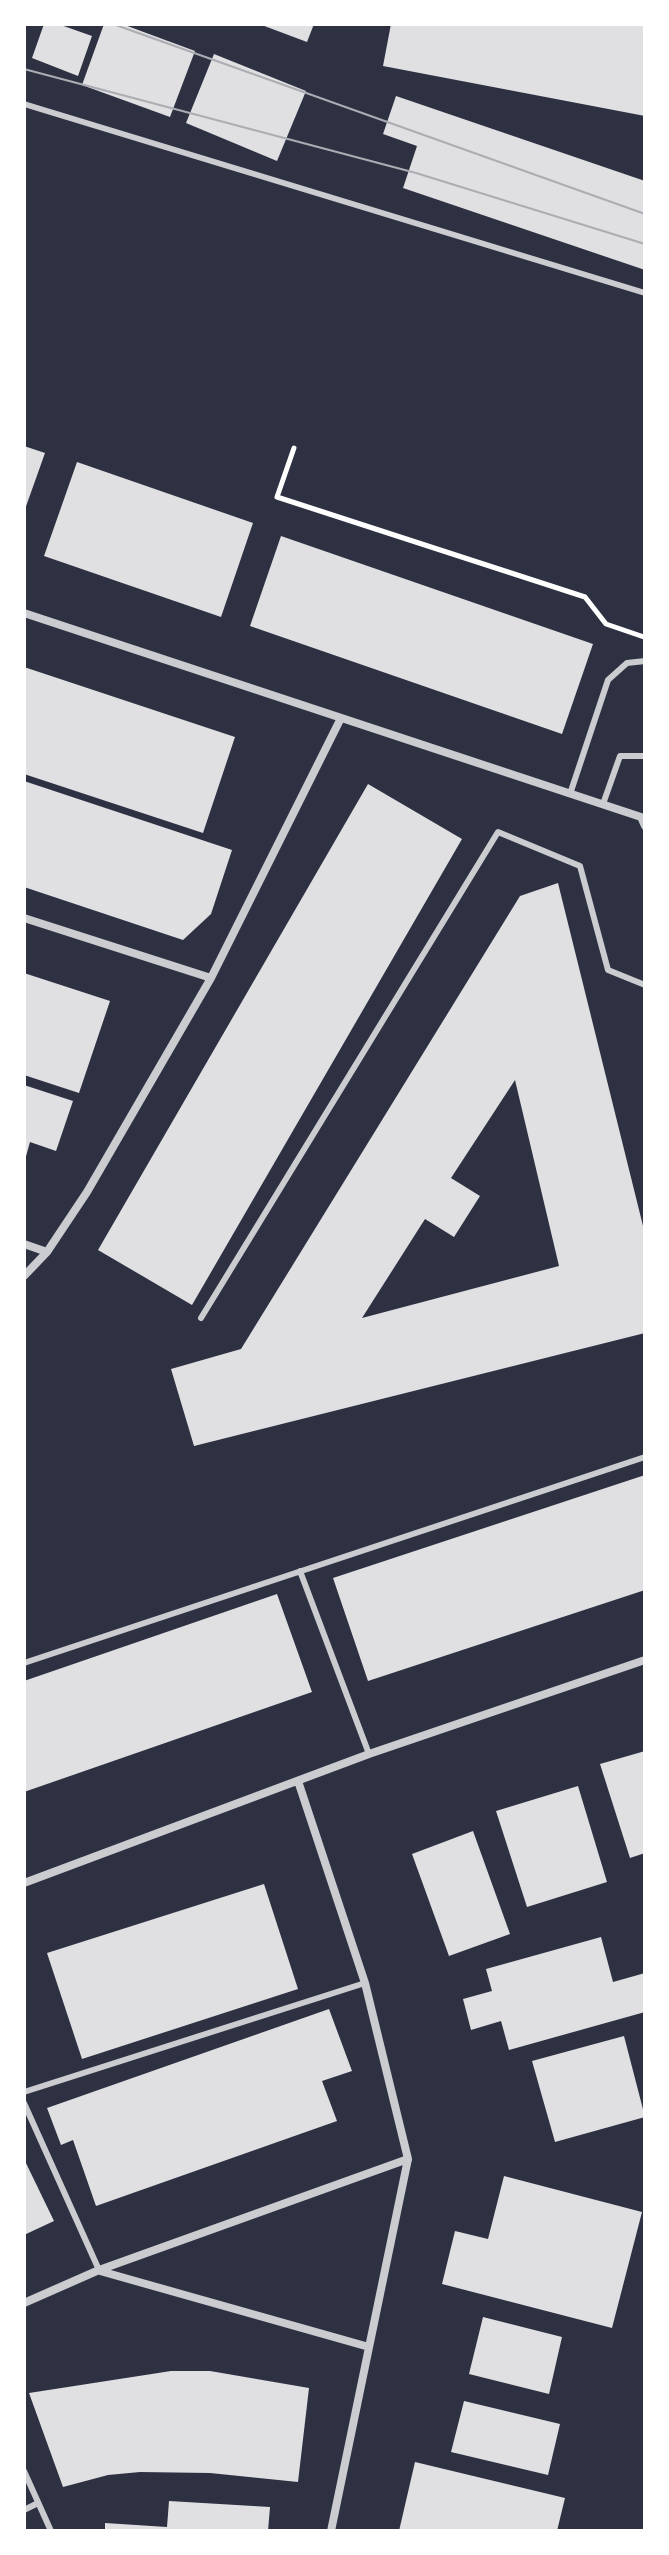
<!DOCTYPE html>
<style>
body{margin:0}
#map{position:relative;width:669px;height:2555px;overflow:hidden;background:#2d3142;font-family:Jost,sans-serif}
canvas{display:block}
.frame{position:absolute;inset:0;border:26px solid #fff;pointer-events:none}
</style>
<div id="map">
<canvas width="669" height="2555"></canvas>
<div class="frame"></div>
</div>
<script>
const c = document.querySelector('canvas').getContext('2d');
c.lineJoin = 'round';
function paint(path, color) {
  c.fillStyle = color;
  c.fill(path, 'evenodd');
}
function poly(rows) {
  const path = new Path2D();
  for (const r of rows) {
    path.moveTo(r[0], r[1]);
    for (let i = 2; i < r.length; i += 2) path.lineTo(r[i], r[i + 1]);
  }
  return path;
}
function trace(path, color, width, dash) {
  c.strokeStyle = color;
  c.lineWidth = width;
  c.lineCap = dash ? 'butt' : 'round';
  c.setLineDash(dash || []);
  c.stroke(path);
}
const building = poly([
 [44,24,58,24,92,36,78,76,32,58],
 [104,24,122,24,195,51,170,117,82,85],
 [259,24,314,24,307,42],
 [391,24,645,24,645,116,383,66],
 [214,54,306,91,277,161,186,123],
 [396,96,645,181,645,270,403,188,417,146,383,134],
 [24,446,45,453,24,512],
 [77,462,253,523,221,617,44,556],
 [281,536,593,644,562,734,250,626],
 [24,667,235,737,203,833,24,774],
 [24,781,232,850,211,914,183,940,24,887],
 [368,784,462,839,192,1305,98,1250],
 [558,883,645,1234,645,1333,194,1446,171,1369,241,1349,520,896],
 [515,1080,559,1266,362,1318,425,1219,454,1237,480,1196,451,1178],
 [24,973,110,1001,79,1093,24,1075],
 [24,1085,73,1101,56,1151,30,1142,25,1160],
 [645,1475,645,1590,368,1681,333,1578],
 [277,1594,312,1692,24,1792,24,1681],
 [645,1751,645,1853,630,1858,600,1764],
 [578,1786,607,1882,527,1907,496,1811],
 [473,1831,510,1934,449,1956,412,1854],
 [264,1884,298,1989,82,2059,47,1953],
 [601,1937,613,1982,645,1973,645,2012,509,2050,501,2021,471,2030,463,1999,492,1991,486,1969],
 [329,2009,352,2071,322,2081,337,2121,96,2206,73,2140,61,2145,47,2108],
 [624,2036,645,2117,555,2142,532,2061],
 [24,2159,54,2221,24,2235],
 [504,2176,642,2212,612,2328,442,2284,455,2231,488,2239],
 [483,2317,562,2337,549,2394,469,2374],
 [171,2371,210,2371,309,2388,298,2482,210,2473,140,2472,108,2475,63,2487,29,2393],
 [464,2401,560,2424,548,2475,451,2452],
 [415,2462,565,2498,557,2531,399,2531],
 [169,2501,270,2507,268,2531,105,2531,105,2523,167,2527]
]);
const path = poly([
 [294,448,277,497,585,597,606,624,644,637]
]);
const service = poly([
 [24,104,645,293],
 [570,794,608,680,627,663,645,661],
 [603,804,620,756,645,756],
 [201,1318,498,832,580,866,608,970,645,985],
 [300,1571,369,1754],
 [24,1663,645,1457],
 [24,2092,365,1983],
 [24,2103,99,2270],
 [24,2471,51,2531],
 [24,2510,38,2503]
]);
const minor = poly([
 [24,613,641,817,645,826],
 [24,918,211,978],
 [24,1244,47,1252],
 [24,1276,47,1252,87,1192,211,978,341,718],
 [298,1781,365,1983,408,2159,331,2531],
 [24,1883,369,1754,645,1660],
 [100,2271,369,2347],
 [24,2303,99,2270,408,2159]
]);
const tram = poly([
 [113,24,645,214],
 [24,69,416,173,645,244]
]);
paint(building, '#e0e0e3');
trace(path, '#fff', 5);
trace(service, '#caccd0', 6);
trace(minor, '#caccd0', 8);
trace(tram, '#abadb3', 2);
</script>
